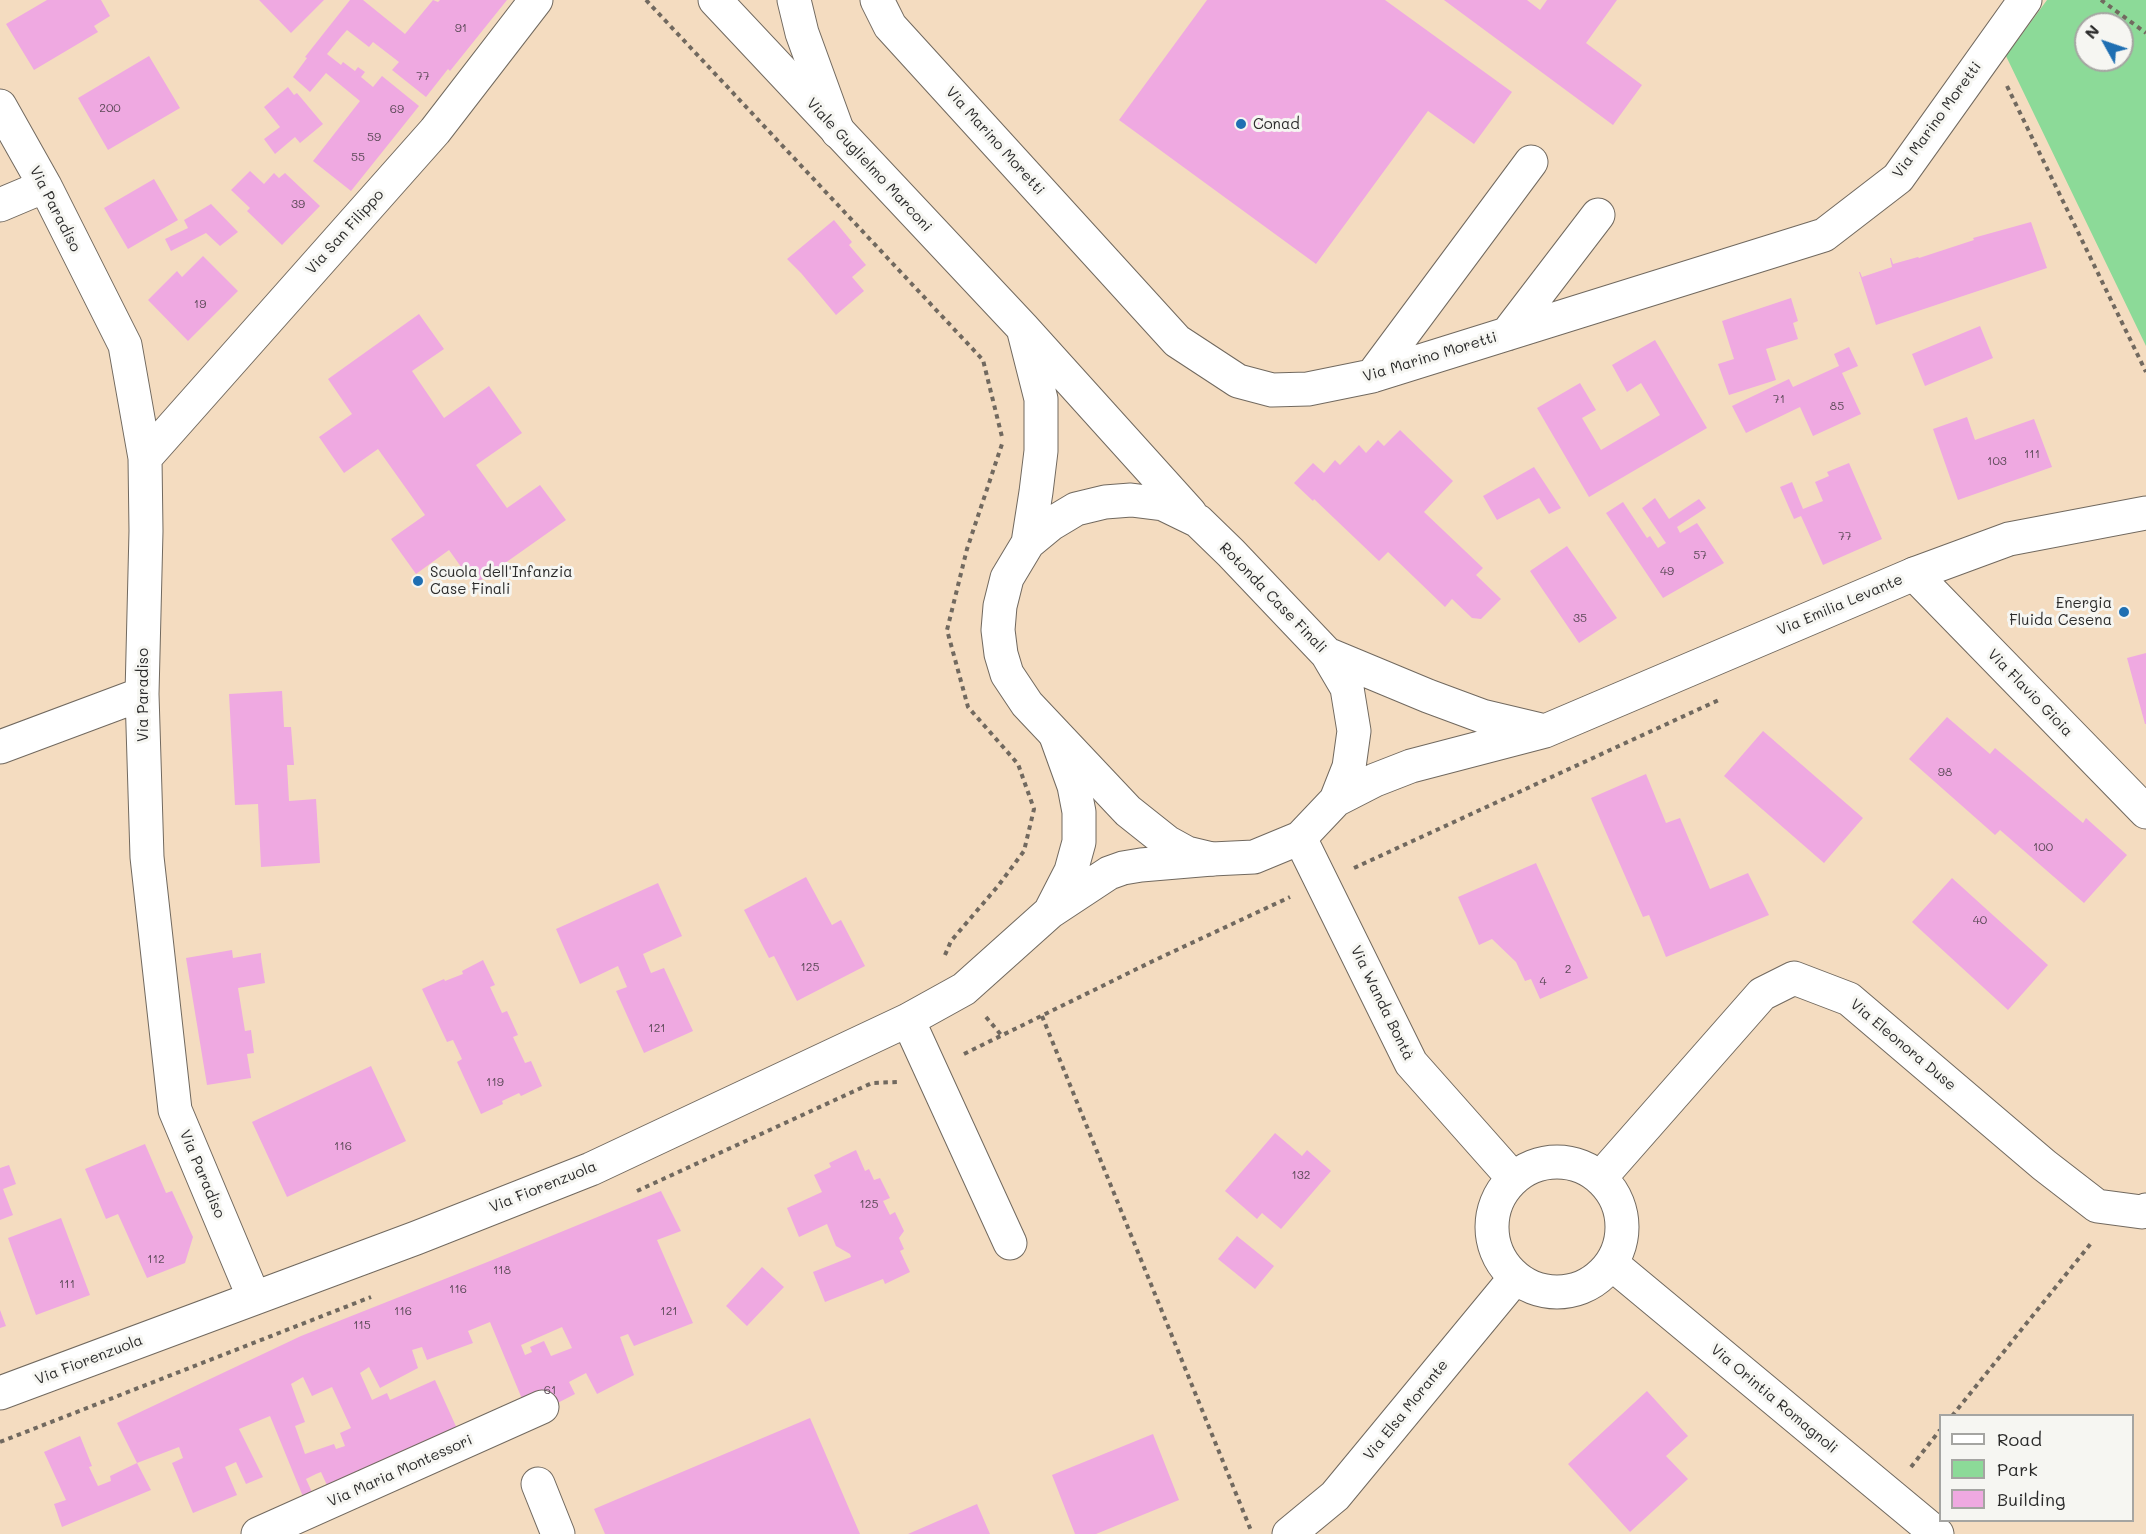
<!DOCTYPE html>
<meta charset="utf-8">
<style>
body{margin:0}
#map{position:relative;width:2146px;height:1534px;overflow:hidden;background:#f4dcc0;font-family:Mali,sans-serif}
canvas{display:block}
.legend{position:absolute;left:1939px;top:1414px;width:195px;height:108px;box-sizing:border-box;background:#f6f6f2;border:2px solid #a5a5a2;margin:0;padding:8px 10px;list-style:none;font-size:18px;color:#2b2b2b}
.legend li{display:flex;align-items:center;gap:12px;height:30px}
.legend b{width:30px;border:2px solid #a5a5a2}
.north{position:absolute;left:2074px;top:12px;width:60px;height:60px;box-sizing:border-box;background:#f6f6f2;border:2px solid #a5a5a2;border-radius:50%;rotate:310deg;font-size:16px;font-weight:700;line-height:24px;text-align:center;color:#2b2b2b}
.north::after{content:'';display:block;margin:auto;width:21px;height:27px;background:#1f6fb2;clip-path:polygon(50% 0,100% 100%,50% 72%,0 100%)}
</style>
<div id="map">
<canvas width="2146" height="1534"></canvas>
<ul class="legend">
<li><b style="height:8px;background:#fff"></b>Road</li>
<li><b style="height:16px;background:#8cda98"></b>Park</li>
<li><b style="height:16px;background:#efa9e1"></b>Building</li>
</ul>
<div class="north">N</div>
</div>
<script>
const c = document.querySelector('canvas').getContext('2d');
c.lineJoin = 'round';
function paint(path, color) {
  c.fillStyle = color;
  c.fill(path, 'evenodd');
}
function poly(rows) {
  const path = new Path2D();
  for (const r of rows) {
    if (r.length === 3) {
      path.moveTo(r[0] + r[2], r[1]);
      path.arc(r[0], r[1], r[2], 0, 2 * Math.PI);
      continue;
    }
    path.moveTo(r[0], r[1]);
    for (let i = 2; i < r.length; i += 2) path.lineTo(r[i], r[i + 1]);
  }
  return path;
}
function trace(path, color, width, dash) {
  c.strokeStyle = color;
  c.lineWidth = width;
  c.lineCap = dash ? 'butt' : 'round';
  c.setLineDash(dash || []);
  c.stroke(path);
}
function write(font, color, halo, rows, align = 'center') {
  c.font = font + ' Mali,sans-serif';
  c.lineWidth = 6;
  c.setLineDash([]);
  c.textBaseline = 'middle';
  c.strokeStyle = halo;
  c.fillStyle = color;
  for (const [text, x, y, turn = 0] of rows) {
    c.save();
    c.translate(x, y);
    c.rotate((+turn || 0) * Math.PI / 180);
    c.textAlign = isNaN(turn) ? turn : align;
    if (halo) c.strokeText(text, 0, 0);
    c.fillText(text, 0, 0);
    c.restore();
  }
}
const green = poly([
 [2047,0,2146,0,2146,346,2006,56],
 [2086,24,2122,24,2122,60,2086,60]
]);
const building = poly([
 [47,0,101,0,110,16,94,26,98,32,34,70,6,24],
 [259,0,324,0,291,33],
 [350,0,363,0,405,34,433,0,438,2,440,0,507,0,450,71,448,69,426,97,392,70,399,62,373,42,369,47,347,30,340,38,327,54,341,65,343,62,355,71,358,67,365,72,361,77,373,87,382,76,419,106,351,191,313,161,360,101,326,73,310,92,293,77,307,58,305,57],
 [1207,0,1385,0,1512,92,1474,144,1428,111,1316,264,1119,120],
 [1444,0,1527,0,1540,10,1547,0,1617,0,1586,43,1642,85,1613,125],
 [149,56,180,108,108,150,78,98],
 [288,87,294,95,297,93,323,124,300,143,295,137,275,154,264,139,280,127,264,107],
 [250,171,264,184,274,173,279,178,285,173,320,206,282,245,247,211,250,208,231,190],
 [154,179,178,220,128,249,104,208],
 [211,204,238,232,220,246,206,233,171,251,165,239,188,228,184,220],
 [834,220,852,242,849,245,866,265,852,277,864,291,836,315,801,273,787,259],
 [2031,222,2047,268,1876,325,1859,272,1860,272,1862,277,1892,267,1890,258,1891,258,1893,264,1918,257,1919,258,1974,240,1973,238],
 [203,256,238,291,188,341,148,300,177,271,182,277],
 [1791,298,1798,321,1793,323,1798,339,1766,349,1776,380,1729,395,1718,364,1734,359,1722,321],
 [419,314,444,349,412,371,444,418,489,386,522,433,476,465,507,508,540,485,566,520,474,585,449,550,416,574,391,539,425,515,378,449,344,473,319,437,352,414,328,379],
 [1980,326,1993,358,1925,386,1912,354],
 [1655,340,1707,428,1589,497,1537,408,1580,383,1596,410,1582,418,1601,450,1660,415,1641,383,1627,392,1612,365],
 [1849,347,1858,366,1842,373,1861,414,1813,436,1800,407,1746,433,1732,406,1789,379,1793,387,1839,366,1834,354],
 [1967,417,1975,440,2034,419,2052,467,1958,500,1933,429],
 [1400,430,1453,481,1424,512,1483,568,1476,575,1501,599,1481,619,1472,618,1452,599,1445,607,1388,552,1379,561,1314,499,1313,501,1294,483,1313,463,1324,473,1335,460,1340,465,1359,445,1366,453,1378,440,1384,446],
 [1849,463,1882,539,1823,565,1801,516,1794,519,1780,487,1792,482,1803,509,1823,501,1815,482,1829,476,1827,472],
 [1534,467,1561,508,1549,514,1539,498,1497,520,1483,496],
 [1655,498,1669,519,1699,499,1706,508,1677,527,1680,533,1697,523,1724,563,1663,598,1606,513,1623,502,1647,538,1650,536,1658,548,1666,543,1642,508],
 [1567,546,1617,618,1579,643,1530,571],
 [2146,653,2146,724,2145,724,2127,658],
 [282,691,284,727,291,727,294,765,287,765,289,801,316,799,320,863,261,867,258,804,235,805,229,694],
 [1947,717,1990,754,1995,748,2083,823,2086,818,2127,855,2084,903,2000,830,1995,835,1909,759],
 [1763,731,1863,818,1824,863,1724,776],
 [1646,774,1666,823,1680,818,1710,889,1748,873,1769,915,1666,957,1649,915,1643,917,1591,798],
 [1536,863,1588,978,1540,999,1531,979,1525,981,1516,962,1492,939,1479,945,1458,897],
 [806,877,832,925,841,920,865,966,797,1001,774,956,769,958,744,910],
 [1952,878,2048,965,2008,1010,1912,922],
 [658,883,682,936,643,954,651,973,664,968,693,1031,644,1053,616,991,627,987,618,966,580,984,556,929],
 [232,950,233,958,261,953,261,957,265,983,238,988,245,1031,251,1030,254,1053,247,1054,251,1078,207,1085,186,958],
 [483,960,495,985,490,987,502,1013,507,1011,518,1035,513,1037,525,1063,531,1061,542,1086,521,1096,519,1093,502,1101,503,1104,481,1114,457,1062,462,1059,453,1040,447,1042,422,989,444,979,445,981,463,974,462,971],
 [371,1066,406,1141,287,1197,252,1122],
 [1275,1133,1302,1156,1307,1150,1331,1171,1281,1229,1262,1213,1257,1219,1225,1191],
 [145,1144,166,1193,172,1191,193,1237,185,1263,147,1278,118,1214,106,1219,85,1169],
 [856,1150,865,1171,869,1169,874,1180,880,1178,890,1198,883,1201,890,1215,895,1212,904,1231,899,1238,904,1249,900,1251,910,1272,885,1284,883,1279,825,1302,813,1272,851,1257,850,1254,836,1246,827,1224,799,1237,787,1208,822,1192,814,1175,831,1167,829,1163],
 [9,1165,16,1184,3,1189,13,1215,0,1220,0,1168],
 [661,1191,681,1231,657,1240,693,1323,634,1346,628,1334,620,1337,634,1375,597,1394,586,1373,569,1382,575,1394,546,1409,525,1406,490,1322,468,1331,473,1343,427,1360,422,1347,412,1350,418,1368,380,1388,369,1367,360,1373,372,1400,387,1393,390,1400,435,1380,459,1433,330,1492,321,1472,316,1474,306,1479,315,1499,306,1504,270,1416,239,1429,263,1477,246,1484,236,1462,225,1467,237,1495,193,1513,172,1463,183,1458,179,1447,137,1463,117,1423,301,1336,490,1261],
 [562,1327,572,1348,551,1356,544,1341,530,1347,532,1352,525,1355,521,1345],
 [303,1377,312,1396,332,1387,351,1428,340,1433,345,1446,336,1449,334,1444,305,1454,295,1426,305,1422,291,1384],
 [61,1218,90,1295,36,1315,8,1238],
 [1237,1236,1274,1266,1255,1289,1218,1259],
 [762,1267,784,1287,747,1326,726,1306],
 [0,1310,6,1326,0,1328],
 [1647,1391,1688,1436,1666,1456,1688,1479,1630,1532,1568,1464],
 [810,1418,860,1534,605,1534,594,1509],
 [1153,1434,1179,1500,1096,1534,1075,1534,1052,1475],
 [80,1436,92,1466,89,1467,98,1486,111,1481,110,1476,137,1463,151,1490,62,1527,54,1504,66,1500,44,1452],
 [977,1504,990,1534,908,1534]
]);
const path = poly([
 [646,0,983,360,1002,437],
 [2101,0,2146,33],
 [2007,86,2146,372],
 [1354,868,1721,699],
 [945,955,951,941,998,886,1024,851,1034,809,1018,764,968,707,947,630,967,549,1002,444],
 [1042,1016,1252,1533],
 [986,1017,1002,1036],
 [964,1054,1153,961,1290,897],
 [637,1191,872,1083,897,1082],
 [1952,1416,2092,1242],
 [0,1442,371,1297],
 [1911,1467,1940,1430]
]);
const minor = poly([
 [794,0,802,33,838,132],
 [877,0,890,26,1177,341,1238,381,1272,390,1308,389,1372,376,1824,235,1898,178,2025,0],
 [0,106,45,186,125,345,145,458,146,531,142,694,147,857,175,1110,254,1298],
 [0,205,45,186],
 [1507,334,1598,215],
 [1372,376,1531,162],
 [145,458,435,131,536,0],
 [1914,574,2146,812],
 [0,747,142,694],
 [1300,838,1411,1063,1513,1178],
 [1052,908,1071,871,1079,842,1079,812,1074,786,1056,736],
 [908,1020,1010,1243],
 [1557,1227,65],
 [1601,1177,1762,994,1794,978,1849,999,2044,1165,2097,1206,2142,1212,2146,1210],
 [1612,1264,1937,1534],
 [0,1393,416,1238,591,1169,908,1020,964,989,1050,912,1109,873,1123,868,1141,865,1212,859],
 [538,1484,558,1534],
 [258,1534,542,1407],
 [1289,1534,1335,1496,1515,1278]
]);
const major = poly([
 [715,0,1023,328,1190,513],
 [1023,328,1041,399,1041,451,1036,492,1028,543,1007,578,1000,606,998,630,1001,654,1007,674,1027,704,1128,811,1167,842,1187,853,1212,859,1254,857,1300,838,1336,800,1349,767,1354,731,1347,688,1327,654,1231,553,1198,521,1163,504,1131,500,1105,502,1076,509,1051,524,1028,543],
 [1327,654,1428,696,1482,716,1541,730],
 [1336,800,1375,780,1411,766,1545,731,1914,574,2009,539,2146,513]
]);
const markers = [
 [1241,124,6,"#1f6fb2"],
 [418,581,6,"#1f6fb2"],
 [2124,612,6,"#1f6fb2"]
];
const numberNames = [
 ["91",461,28],
 ["77",423,76],
 ["200",110,108],
 ["69",397,109],
 ["59",374,137],
 ["55",358,157],
 ["39",298,204],
 ["19",200,304],
 ["71",1779,399],
 ["85",1837,406],
 ["111",2032,454],
 ["103",1997,461],
 ["77",1845,536],
 ["57",1700,555],
 ["49",1667,571],
 ["35",1580,618],
 ["98",1945,772],
 ["100",2043,847],
 ["40",1980,920],
 ["125",810,967],
 ["2",1568,969],
 ["4",1543,981],
 ["121",657,1028],
 ["119",495,1082],
 ["116",343,1146],
 ["132",1301,1175],
 ["125",869,1204],
 ["112",156,1259],
 ["118",502,1270],
 ["111",67,1284],
 ["116",458,1289],
 ["116",403,1311],
 ["121",669,1311],
 ["115",362,1325],
 ["61",550,1390]
];
const streetNames = [
 ["Via Marino Moretti",1937,120,-54],
 ["Via Marino Moretti",995,141,48],
 ["Viale Guglielmo Marconi",869,165,47],
 ["Via Paradiso",55,209,63],
 ["Via San Filippo",345,232,-48],
 ["Via Marino Moretti",1430,357,-17],
 ["Rotonda Case Finali",1273,598,46],
 ["Via Emilia Levante",1840,605,-23],
 ["Via Flavio Gioia",2030,693,46],
 ["Via Paradiso",143,695,-90],
 ["Via Wanda Bontà",1382,1003,64],
 ["Via Eleonora Duse",1903,1045,40],
 ["Via Paradiso",202,1174,67],
 ["Via Fiorenzuola",543,1187,-22],
 ["Via Fiorenzuola",89,1360,-21],
 ["Via Orintia Romagnoli",1774,1399,40],
 ["Via Elsa Morante",1406,1410,-51],
 ["Via Maria Montessori",400,1471,-24]
];
const poiNames = [
 ["Conad",1253,124],
 ["Scuola dell'Infanzia",430,572],
 ["Case Finali",430,589],
 ["Energia",2112,603,"right"],
 ["Fluida Cesena",2112,620,"right"]
];
paint(green, '#8cda98');
paint(building, '#efa9e1');
trace(minor, '#71695f', 35);
trace(major, '#71695f', 35);
trace(path, '#71695f', 4, [4.5, 4.5]);
trace(minor, '#fff', 33);
trace(major, '#fff', 33);
for (const [x, y, r, color] of markers) {
  const dot = new Path2D();
  dot.arc(x, y, r, 0, 2 * Math.PI);
  c.fillStyle = color;
  c.fill(dot);
  trace(dot, '#f6f6f2', 2);
}
write('12px', '#5c4a58', null, numberNames);
write('15px', '#2b2b2b', '#f6f6f2', streetNames);
write('15px', '#2b2b2b', '#f6f6f2', poiNames, 'left');
</script>
